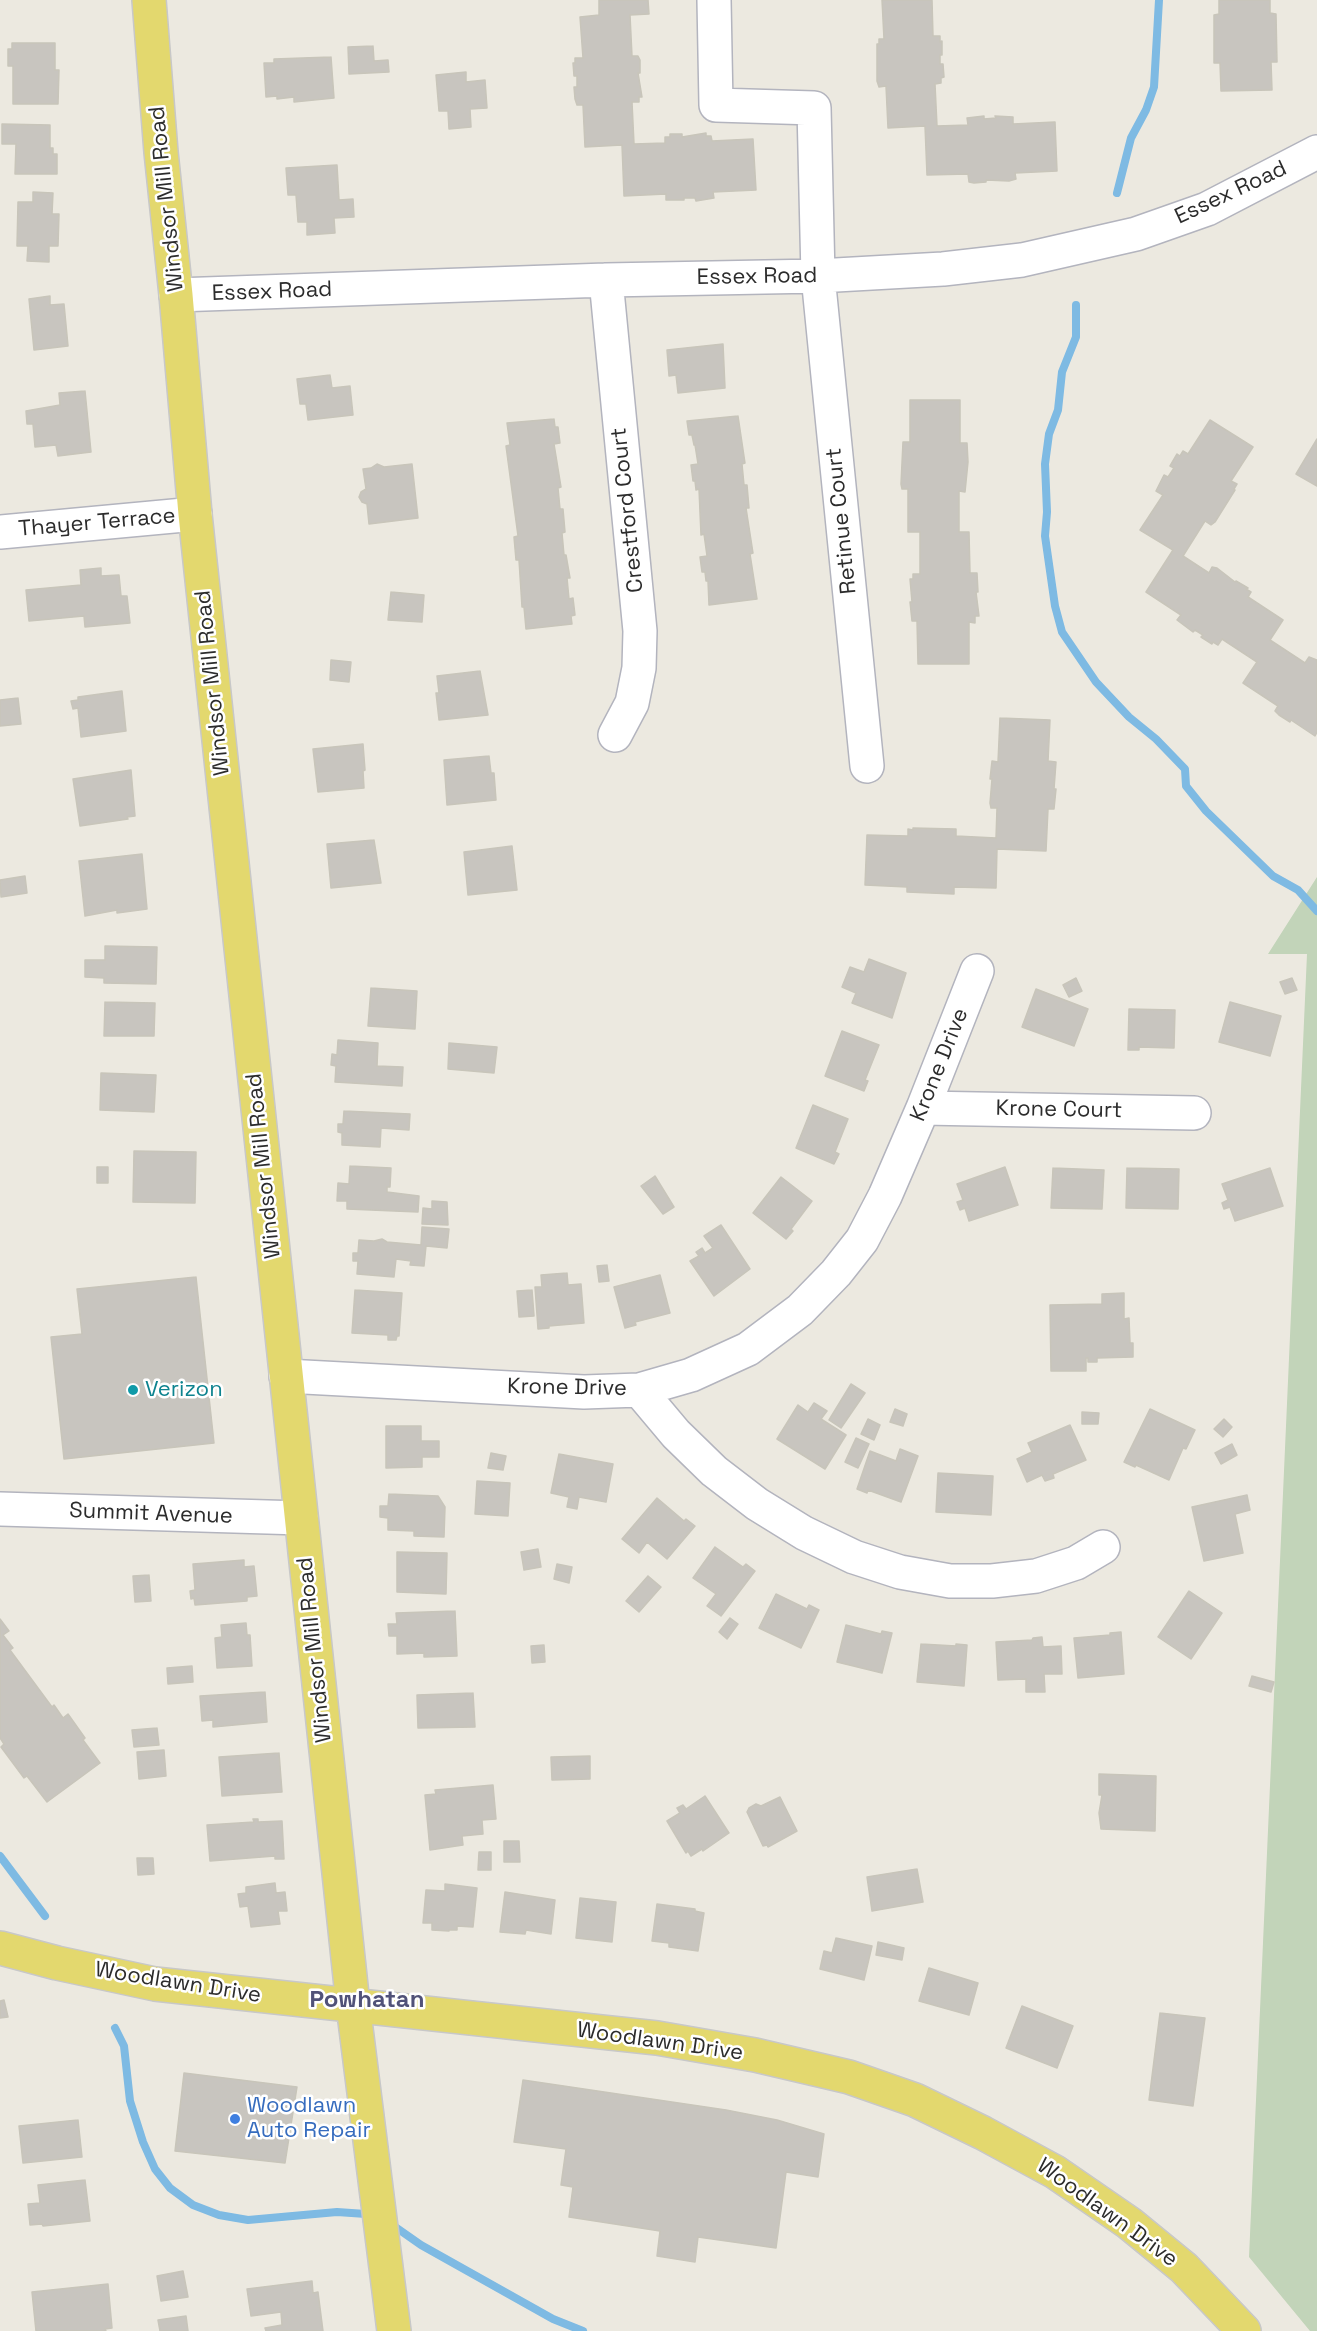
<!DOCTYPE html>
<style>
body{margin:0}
canvas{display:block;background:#ece9e0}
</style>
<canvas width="1317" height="2331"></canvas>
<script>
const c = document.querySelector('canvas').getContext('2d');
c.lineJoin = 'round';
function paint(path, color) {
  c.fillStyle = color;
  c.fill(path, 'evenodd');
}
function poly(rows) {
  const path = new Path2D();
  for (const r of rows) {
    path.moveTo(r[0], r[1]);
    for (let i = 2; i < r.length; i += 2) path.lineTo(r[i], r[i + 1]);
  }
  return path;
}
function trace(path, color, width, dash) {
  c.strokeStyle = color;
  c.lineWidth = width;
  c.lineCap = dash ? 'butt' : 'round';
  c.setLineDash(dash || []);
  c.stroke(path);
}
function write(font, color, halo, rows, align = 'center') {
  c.font = font + ' "Space Grotesk",sans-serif';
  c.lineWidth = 5;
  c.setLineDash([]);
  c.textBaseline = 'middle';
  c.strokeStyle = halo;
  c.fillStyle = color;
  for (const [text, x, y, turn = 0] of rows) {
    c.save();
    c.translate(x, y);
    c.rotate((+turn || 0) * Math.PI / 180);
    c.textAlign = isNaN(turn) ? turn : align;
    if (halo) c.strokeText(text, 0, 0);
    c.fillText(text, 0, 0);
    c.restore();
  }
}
const cemetery = poly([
 [1317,877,1317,2331,1310,2331,1249,2257,1307,954,1268,954]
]);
const stream = poly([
 [1117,193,1131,138,1146,110,1154,87,1159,0],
 [1076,305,1076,337,1062,372,1058,410,1049,434,1045,464,1047,512,1045,536,1055,606,1062,632,1096,682,1129,717,1156,739,1185,769,1186,786,1206,811,1273,876,1298,890,1317,911],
 [0,1856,45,1916],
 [115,2028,124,2046,130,2101,143,2142,155,2169,170,2188,193,2205,219,2215,248,2220,337,2212,366,2214,373,2217],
 [391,2224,421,2245,553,2319,583,2331]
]);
const building = poly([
 [599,0,648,0,649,14,630,15,632,56,638,56,640,60,640,73,638,73,642,97,639,97,639,102,632,102,634,144,665,143,665,137,670,137,670,134,682,134,682,137,706,133,706,136,711,136,712,141,753,139,756,190,713,192,714,198,696,201,695,198,684,198,684,200,666,200,666,194,624,196,622,145,585,147,583,105,577,105,575,99,574,87,577,87,577,76,574,76,573,63,575,63,575,58,583,58,580,17,599,15,599,0],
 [882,0,932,0,933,36,940,36,940,42,942,41,942,55,940,55,940,64,943,64,944,77,941,78,941,83,935,84,937,126,968,125,967,118,984,116,984,119,996,118,995,116,1013,117,1013,124,1055,122,1057,171,1015,173,1016,179,1009,181,986,180,986,182,974,183,969,182,968,174,927,175,925,126,888,128,886,86,879,87,877,81,877,44,879,44,879,39,884,39,882,0],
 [1219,0,1270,0,1270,13,1276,14,1277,62,1271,62,1272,90,1221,91,1220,63,1214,63,1214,15,1219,14,1219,0],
 [12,43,55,43,55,70,59,70,58,104,13,104,13,66,8,66,8,49,12,49,12,43],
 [373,46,374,61,388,60,389,72,349,74,348,47,373,46],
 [331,57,334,98,294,102,294,97,277,99,277,96,266,97,264,63,274,63,274,59,331,57],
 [466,72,466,82,485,80,487,108,470,109,471,127,449,129,448,111,439,111,436,75,466,72],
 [2,124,50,125,50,148,53,148,53,154,57,154,57,174,15,174,16,144,2,144,2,124],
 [337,165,339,200,353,199,354,217,334,218,335,233,307,235,307,222,298,222,296,195,288,195,286,168,337,165],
 [33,192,53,193,52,214,59,214,58,246,49,246,49,262,27,261,28,246,17,246,18,202,33,202,33,192],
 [50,296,50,305,64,304,68,346,34,350,29,299,50,296],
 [723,344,725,388,678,393,676,375,669,376,667,350,723,344],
 [330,375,332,388,350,386,353,415,308,420,306,404,300,404,297,379,330,375],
 [85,391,91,452,58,456,56,445,35,447,33,424,27,424,26,411,60,405,59,393,85,391],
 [910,400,960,400,960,443,967,443,968,462,965,492,959,491,959,532,969,532,970,573,977,573,978,592,976,592,979,616,975,616,975,623,969,622,969,664,918,664,917,621,912,621,910,602,912,602,910,579,913,579,913,574,920,574,920,532,908,532,908,489,902,489,901,484,903,442,910,442,910,400],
 [738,416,745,463,742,464,744,485,747,485,749,508,746,508,753,553,750,554,757,599,709,605,708,581,706,581,705,572,702,572,700,557,707,556,704,534,701,535,699,489,696,490,695,481,693,481,691,465,698,464,695,445,694,445,692,435,689,435,687,421,738,416],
 [554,419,555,427,558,427,560,443,554,444,561,487,558,488,560,509,563,509,565,532,562,533,564,555,566,555,570,578,567,578,569,599,573,598,575,615,571,616,572,624,526,629,524,607,522,607,519,560,516,560,514,537,518,536,506,446,510,445,507,423,554,419],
 [1210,420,1253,447,1231,481,1237,484,1234,489,1235,490,1215,522,1211,525,1205,521,1183,556,1209,573,1212,567,1217,568,1235,582,1236,581,1248,588,1246,589,1251,592,1248,597,1283,620,1270,640,1305,663,1309,657,1317,660,1317,732,1315,736,1291,720,1290,722,1279,715,1275,711,1278,706,1243,683,1257,662,1222,639,1218,645,1213,642,1212,644,1201,637,1203,635,1195,630,1193,632,1177,620,1181,615,1146,592,1173,550,1140,530,1163,495,1156,491,1164,475,1168,477,1174,468,1170,466,1177,454,1180,456,1183,451,1188,454,1210,420],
 [1317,439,1317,486,1296,474,1317,439],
 [377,464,384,467,412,464,418,518,369,524,367,504,362,502,359,497,361,492,366,489,363,469,371,468,377,464],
 [101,568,101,576,119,575,121,596,127,596,130,623,85,627,84,616,29,621,26,590,81,585,80,570,101,568],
 [391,592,424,595,422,622,388,620,391,592],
 [331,660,351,662,349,682,330,680,331,660],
 [480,671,488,715,439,720,436,693,439,693,437,676,480,671],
 [122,691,126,731,81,737,78,708,73,709,71,701,78,700,78,697,122,691],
 [18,698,21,724,0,726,0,700,18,698],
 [1000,718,1050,720,1048,761,1056,762,1054,789,1056,789,1054,809,1048,809,1046,851,997,849,996,888,954,887,954,894,907,892,907,887,865,885,867,835,908,836,908,829,913,830,913,828,956,829,956,836,996,838,997,808,991,808,990,803,992,779,990,779,992,761,998,762,1000,718],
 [363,744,365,770,363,771,364,788,318,792,313,749,363,744],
 [489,756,491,773,494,773,496,800,447,805,444,760,489,756],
 [131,770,135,816,127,817,128,819,80,826,73,779,131,770],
 [374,840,381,883,331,888,327,844,374,840],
 [512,846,517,890,468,895,464,852,512,846],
 [142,854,147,909,117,913,117,910,85,916,79,861,142,854],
 [25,876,27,893,1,897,0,880,25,876],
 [105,946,157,947,156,984,104,983,104,978,85,977,85,960,105,960,105,946],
 [869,959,906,973,892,1018,852,1003,856,993,842,987,850,967,864,972,869,959],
 [1076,978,1082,991,1069,997,1063,985,1076,978],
 [1292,978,1297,990,1285,994,1280,982,1292,978],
 [371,988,417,991,415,1029,368,1026,371,988],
 [1036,989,1088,1009,1074,1046,1022,1027,1036,989],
 [105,1002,155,1003,154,1036,104,1036,105,1002],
 [1230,1002,1281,1016,1270,1056,1219,1042,1230,1002],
 [1129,1009,1175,1010,1174,1048,1139,1047,1139,1050,1128,1050,1129,1009],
 [842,1031,879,1045,865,1080,868,1081,864,1091,825,1076,842,1031],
 [338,1040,378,1043,377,1066,403,1067,402,1086,335,1082,336,1066,331,1065,332,1054,337,1055,338,1040],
 [449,1043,497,1047,494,1073,448,1069,449,1043],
 [101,1073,156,1075,154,1112,100,1110,101,1073],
 [813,1105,848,1119,835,1152,839,1154,834,1164,796,1148,813,1105],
 [344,1111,410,1114,409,1130,381,1128,380,1147,342,1145,342,1133,338,1132,338,1124,343,1124,344,1111],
 [134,1151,196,1152,195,1203,133,1202,134,1151],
 [350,1166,391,1168,390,1187,387,1187,387,1192,419,1196,418,1212,347,1209,347,1201,337,1201,338,1183,349,1184,350,1166],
 [97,1167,108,1167,108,1183,97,1183,97,1167],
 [1005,1167,1018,1205,969,1221,965,1208,960,1210,957,1202,963,1200,957,1184,1005,1167],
 [1053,1168,1104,1170,1102,1209,1051,1208,1053,1168],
 [1127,1168,1179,1169,1178,1209,1126,1208,1127,1168],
 [1270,1168,1283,1206,1235,1221,1230,1207,1224,1209,1222,1203,1228,1200,1222,1184,1270,1168],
 [655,1176,674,1207,663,1214,641,1186,655,1176],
 [781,1177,812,1201,791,1229,793,1231,786,1239,753,1213,781,1177],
 [432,1201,447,1202,448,1225,422,1224,423,1208,432,1209,432,1201],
 [721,1225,750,1269,714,1296,690,1261,699,1256,696,1252,702,1248,705,1253,713,1248,704,1236,721,1225],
 [422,1227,449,1229,447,1248,426,1246,424,1266,410,1265,411,1261,396,1259,394,1277,357,1274,358,1261,353,1261,353,1253,358,1253,359,1240,374,1241,382,1239,387,1242,421,1245,422,1227],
 [607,1265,609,1281,599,1282,597,1266,607,1265],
 [567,1273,568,1285,581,1284,584,1323,549,1326,549,1328,538,1329,535,1287,542,1287,541,1275,567,1273],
 [660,1275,670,1313,635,1322,636,1325,625,1328,614,1287,660,1275],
 [196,1277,214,1443,64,1459,51,1337,82,1334,77,1289,196,1277],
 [355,1290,402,1293,399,1336,397,1336,396,1340,388,1340,388,1335,352,1333,355,1290],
 [532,1290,534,1316,519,1317,517,1291,532,1290],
 [1124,1293,1124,1319,1129,1318,1130,1343,1133,1343,1133,1357,1097,1358,1097,1362,1088,1362,1088,1358,1086,1358,1086,1371,1051,1371,1050,1305,1102,1304,1102,1294,1124,1293],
 [851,1384,865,1393,841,1428,829,1420,851,1384],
 [814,1403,827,1411,821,1419,846,1435,825,1469,777,1439,798,1405,808,1412,814,1403],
 [895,1409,907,1414,903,1426,890,1422,895,1409],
 [1150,1409,1195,1430,1186,1449,1183,1448,1169,1480,1136,1465,1135,1467,1124,1462,1150,1409],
 [1082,1412,1099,1413,1098,1424,1082,1424,1082,1412],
 [868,1419,880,1425,874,1440,861,1434,868,1419],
 [1224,1419,1232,1427,1223,1437,1214,1429,1224,1419],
 [1070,1425,1086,1460,1053,1474,1054,1478,1045,1481,1042,1475,1027,1482,1017,1459,1032,1452,1028,1443,1070,1425],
 [386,1426,421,1426,421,1441,439,1441,439,1457,422,1457,422,1467,386,1468,386,1426],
 [856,1438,869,1444,858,1468,845,1462,856,1438],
 [1232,1444,1237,1455,1221,1464,1215,1453,1232,1444],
 [900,1449,918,1456,901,1502,868,1490,867,1493,857,1489,870,1451,896,1461,900,1449],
 [491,1453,506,1456,503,1470,488,1468,491,1453],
 [559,1454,613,1464,606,1502,579,1497,577,1509,567,1507,569,1497,551,1493,559,1454],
 [938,1473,993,1476,991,1515,936,1512,938,1473],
 [477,1481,510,1483,508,1516,475,1514,477,1481],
 [389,1494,438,1496,445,1507,444,1537,414,1536,414,1531,388,1530,388,1518,380,1517,380,1506,388,1506,389,1494],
 [1247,1495,1250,1510,1235,1514,1243,1553,1204,1561,1192,1507,1247,1495],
 [657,1498,684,1521,686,1519,695,1526,667,1559,647,1542,639,1553,622,1539,657,1498],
 [715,1547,743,1567,746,1564,755,1571,721,1616,707,1606,716,1594,693,1578,715,1547],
 [538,1549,541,1567,524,1570,521,1552,538,1549],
 [397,1552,447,1553,446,1594,397,1592,397,1552],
 [244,1560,244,1567,254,1566,257,1596,247,1597,247,1601,195,1605,194,1598,191,1599,190,1591,195,1590,193,1564,244,1560],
 [557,1564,572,1567,569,1583,554,1579,557,1564],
 [149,1575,151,1601,135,1602,133,1576,149,1575],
 [648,1576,661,1587,639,1612,626,1601,648,1576],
 [1189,1591,1222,1613,1191,1659,1158,1637,1189,1591],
 [776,1594,807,1609,809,1605,819,1610,801,1648,759,1628,776,1594],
 [455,1611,457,1656,424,1657,424,1653,397,1654,397,1636,389,1636,388,1624,397,1624,396,1613,455,1611],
 [730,1618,738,1624,727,1639,719,1632,730,1618],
 [0,1619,9,1631,3,1635,13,1648,10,1650,52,1707,54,1705,63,1718,68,1714,85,1738,83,1740,100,1763,47,1802,27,1776,24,1778,1,1747,4,1744,0,1738,0,1619],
 [246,1623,247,1635,250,1635,252,1666,217,1668,215,1638,222,1637,221,1625,246,1623],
 [846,1625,881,1634,882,1631,892,1633,882,1673,837,1662,846,1625],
 [1121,1632,1124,1674,1078,1678,1074,1638,1110,1635,1110,1633,1121,1632],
 [1042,1637,1043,1647,1061,1646,1062,1674,1044,1674,1045,1692,1026,1692,1026,1679,998,1680,996,1642,1032,1640,1033,1638,1042,1637],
 [921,1644,956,1646,956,1644,967,1645,964,1686,917,1682,921,1644],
 [544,1645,545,1662,532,1663,531,1646,544,1645],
 [192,1666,193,1682,168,1684,167,1668,192,1666],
 [1252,1676,1274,1682,1271,1692,1249,1686,1252,1676],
 [265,1692,267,1722,213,1727,213,1720,202,1721,200,1696,265,1692],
 [473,1693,475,1727,418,1728,417,1695,473,1693],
 [157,1728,159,1745,134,1747,132,1730,157,1728],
 [164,1750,166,1776,139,1779,137,1752,164,1750],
 [279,1753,282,1792,222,1796,219,1757,279,1753],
 [590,1756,590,1779,552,1780,551,1757,590,1756],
 [1099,1774,1156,1776,1155,1831,1101,1829,1099,1813,1102,1795,1099,1795,1099,1774],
 [493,1785,496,1819,482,1820,483,1834,462,1836,463,1845,430,1850,425,1795,436,1794,435,1790,493,1785],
 [705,1796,729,1833,703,1851,702,1849,691,1856,688,1851,686,1853,667,1821,680,1813,677,1808,683,1805,686,1809,705,1796],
 [780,1797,797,1831,768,1847,767,1845,763,1846,747,1812,749,1808,756,1804,761,1806,780,1797],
 [253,1819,258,1819,258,1822,282,1821,284,1859,275,1859,275,1856,210,1861,207,1825,254,1822,253,1819],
 [504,1841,519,1841,520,1862,504,1862,504,1841],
 [479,1852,491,1852,491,1870,478,1870,479,1852],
 [137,1858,153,1858,154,1874,138,1875,137,1858],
 [917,1869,923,1902,872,1911,867,1877,917,1869],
 [275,1883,276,1893,285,1892,287,1911,278,1911,280,1924,251,1927,248,1906,240,1907,238,1894,246,1893,246,1887,275,1883],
 [445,1884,477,1888,473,1927,457,1926,457,1930,449,1930,449,1931,432,1930,432,1923,423,1923,426,1890,445,1891,445,1884],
 [505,1892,555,1900,551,1934,526,1930,525,1934,500,1932,505,1892],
 [580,1898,616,1902,612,1942,576,1938,580,1898],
 [657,1904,695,1909,695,1911,704,1913,698,1951,669,1947,669,1943,652,1941,657,1904],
 [836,1938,872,1946,864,1980,820,1969,824,1951,832,1953,836,1938],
 [878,1942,904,1948,902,1960,876,1955,878,1942],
 [929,1968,978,1983,969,2015,919,2001,929,1968],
 [4,2000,8,2017,0,2018,0,2001,4,2000],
 [1022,2006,1073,2026,1057,2068,1006,2048,1022,2006],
 [1160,2013,1205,2018,1193,2106,1149,2100,1160,2013],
 [184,2073,297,2087,285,2163,175,2151,184,2073],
 [523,2080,726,2110,777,2120,824,2134,818,2177,786,2172,776,2248,698,2237,695,2262,657,2256,660,2231,569,2217,573,2187,561,2185,566,2149,514,2142,523,2080],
 [78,2120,82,2157,23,2163,19,2126,78,2120],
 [85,2180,90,2221,43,2226,42,2224,30,2225,28,2204,40,2203,38,2185,85,2180],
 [183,2271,188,2297,161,2301,157,2276,183,2271],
 [312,2281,313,2293,318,2292,323,2331,266,2331,265,2328,282,2325,281,2312,251,2316,247,2289,312,2281],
 [108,2284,112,2328,105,2329,106,2331,36,2331,32,2292,108,2284],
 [186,2316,188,2331,160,2331,158,2320,186,2316]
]);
const minor = poly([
 [714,0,716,105,814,108,818,276,867,766],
 [606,280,640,631,639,668,632,703,615,735],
 [176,295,606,280,818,276,943,269,1022,260,1136,234,1207,209,1317,152],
 [0,532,195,514],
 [923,1108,1194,1113],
 [286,1376,584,1392,639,1390,691,1375,748,1349,800,1310,836,1273,862,1240,885,1196,923,1108,977,971],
 [639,1390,676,1434,714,1471,757,1504,804,1533,854,1557,900,1572,950,1581,992,1581,1036,1576,1076,1563,1103,1547],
 [0,1509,301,1518]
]);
const major = poly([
 [149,0,161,152,176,295,195,514,353,2005,394,2331],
 [0,1948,57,1963,155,1984,657,2038,755,2055,849,2077,915,2100,983,2133,1055,2172,1129,2223,1184,2268,1244,2331]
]);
const markers = [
 [133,1390,6,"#0f9aa8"],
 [235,2119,6,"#3f7fe0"]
];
const streetNames = [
 ["Essex Road",1231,193,-25],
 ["Windsor Mill Road",167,199,-96],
 ["Essex Road",757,277,-1],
 ["Essex Road",272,292,-2],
 ["Crestford Court",628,510,-96],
 ["Retinue Court",842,521,-96],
 ["Thayer Terrace",97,523,-5],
 ["Windsor Mill Road",213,683,-96],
 ["Krone Drive",940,1065,-68],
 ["Krone Court",1059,1110,1],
 ["Windsor Mill Road",264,1166,-96],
 ["Krone Drive",567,1388,1],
 ["Summit Avenue",151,1514,2],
 ["Windsor Mill Road",315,1650,-96],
 ["Woodlawn Drive",178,1983,9],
 ["Woodlawn Drive",660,2042,8],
 ["Woodlawn Drive",1107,2213,36]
];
const cultureNames = [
 ["Verizon",145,1390]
];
const shopNames = [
 ["Woodlawn",247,2106],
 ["Auto Repair",247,2131]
];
const neighbourhoodNames = [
 ["Powhatan",367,2000]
];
paint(cemetery, '#c2d4b9');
trace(stream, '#7ebae3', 8);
paint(building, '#c8c5bf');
trace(building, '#c8c5ba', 1.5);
trace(minor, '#b3b4be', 36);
trace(major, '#c8c8c8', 36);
trace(minor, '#fff', 33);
trace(major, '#e3d86e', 33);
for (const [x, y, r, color] of markers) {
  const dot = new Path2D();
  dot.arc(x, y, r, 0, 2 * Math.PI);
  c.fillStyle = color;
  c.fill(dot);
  trace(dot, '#fff', 2);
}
write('22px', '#2c2c2c', '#fff', streetNames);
write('22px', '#0d838f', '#fff', cultureNames, 'left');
write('22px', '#366cbe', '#fff', shopNames, 'left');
write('bold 24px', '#515278', '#fff', neighbourhoodNames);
</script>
